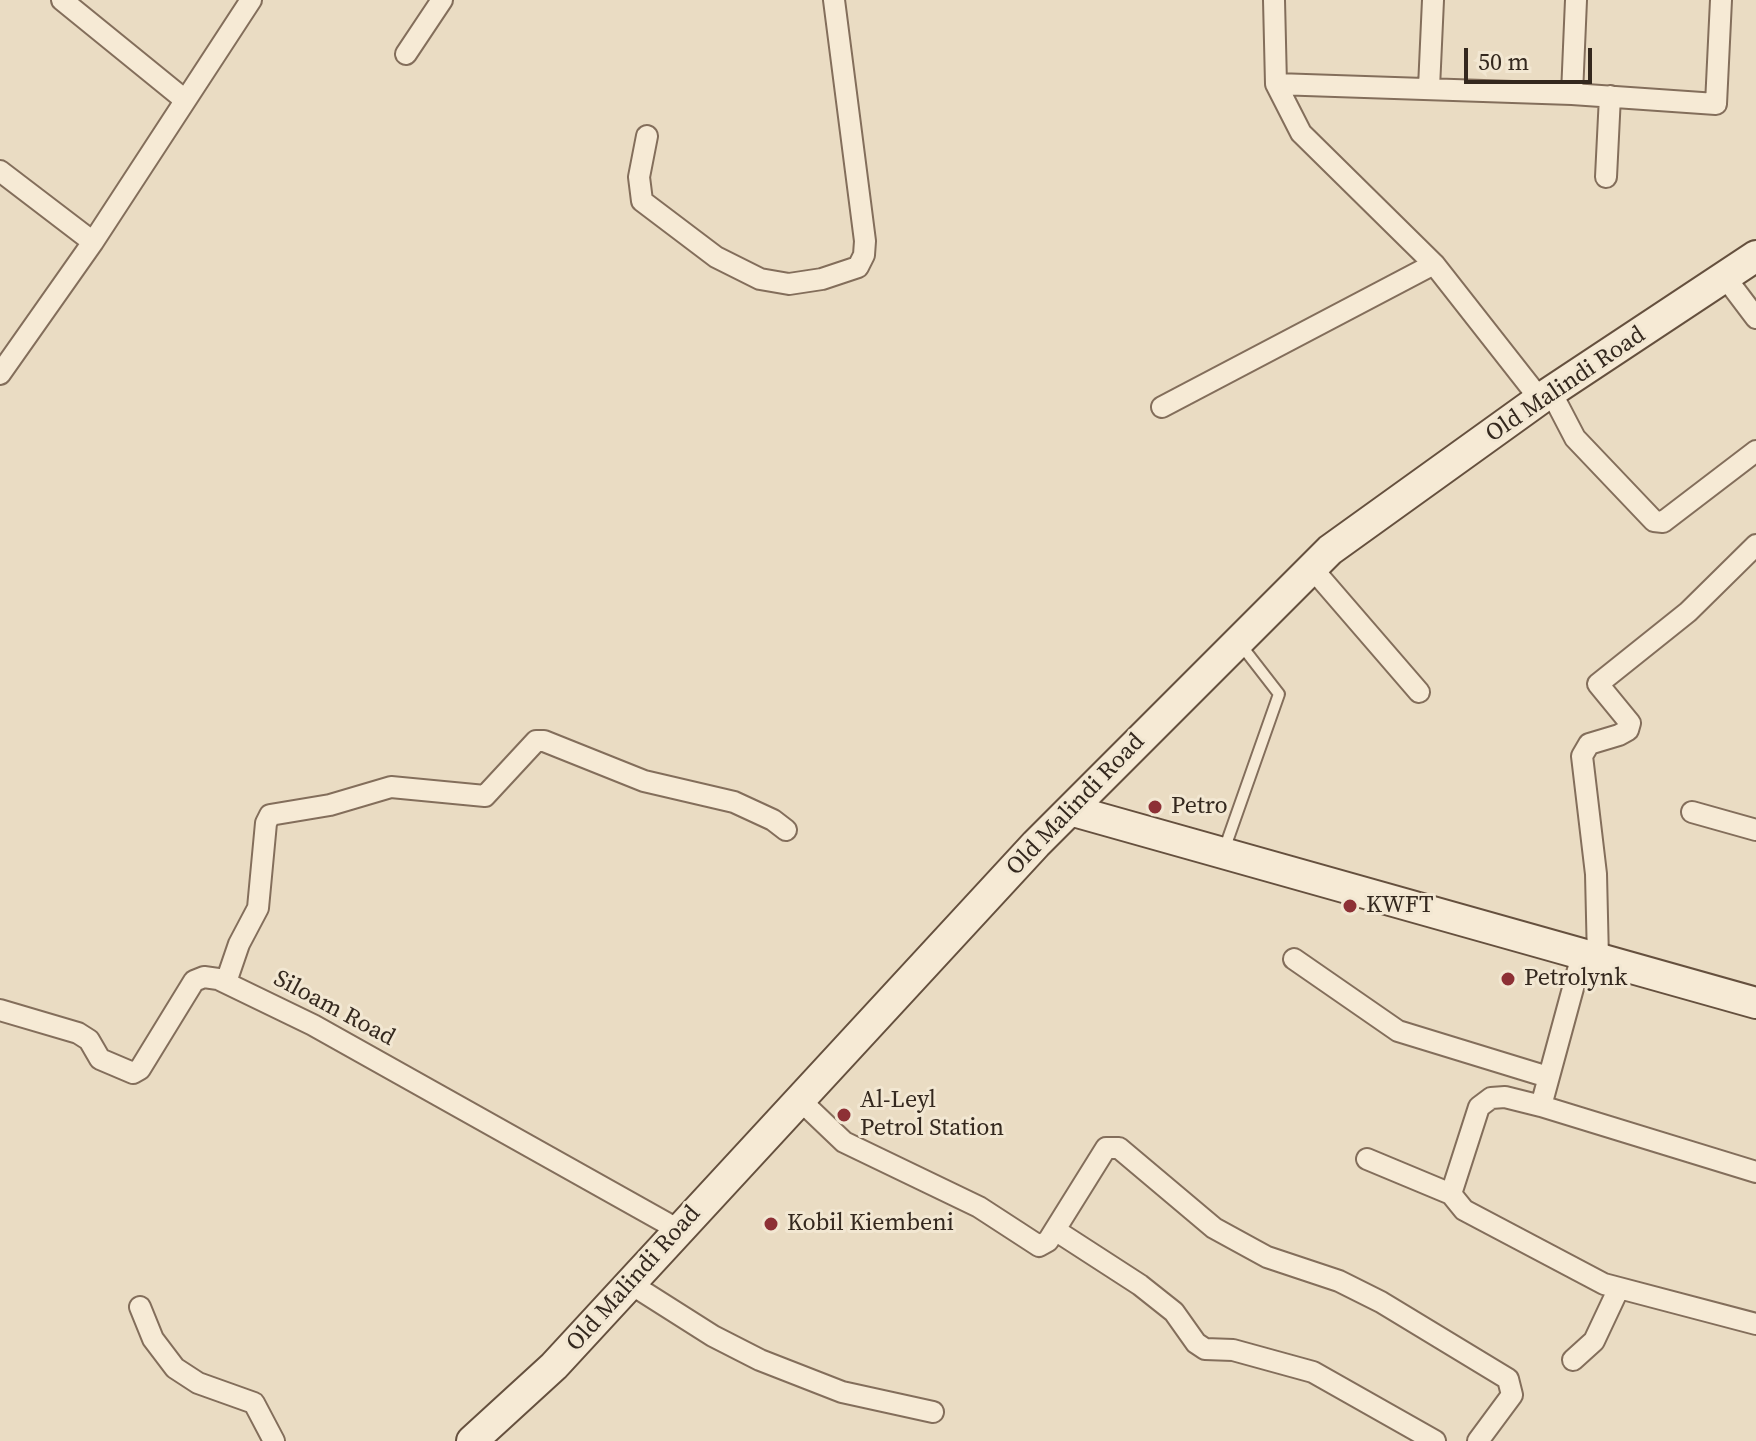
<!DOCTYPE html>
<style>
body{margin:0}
#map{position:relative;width:1756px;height:1441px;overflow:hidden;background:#eadcc3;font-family:"Source Serif 4",serif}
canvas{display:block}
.scale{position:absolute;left:1464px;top:48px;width:128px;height:36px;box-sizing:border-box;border:4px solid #34281e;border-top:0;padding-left:10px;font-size:24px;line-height:28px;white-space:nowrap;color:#34281e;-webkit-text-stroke:6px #f2e7d2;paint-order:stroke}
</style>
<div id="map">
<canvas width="1756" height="1441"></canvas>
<div class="scale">50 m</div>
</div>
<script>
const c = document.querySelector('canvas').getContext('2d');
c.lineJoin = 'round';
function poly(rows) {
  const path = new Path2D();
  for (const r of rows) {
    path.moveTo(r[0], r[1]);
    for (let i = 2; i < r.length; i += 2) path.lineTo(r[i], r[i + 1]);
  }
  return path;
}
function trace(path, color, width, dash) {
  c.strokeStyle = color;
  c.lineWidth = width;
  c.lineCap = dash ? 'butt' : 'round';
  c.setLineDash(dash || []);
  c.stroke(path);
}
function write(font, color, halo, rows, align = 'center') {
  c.font = font + ' "Source Serif 4",serif';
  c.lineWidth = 6;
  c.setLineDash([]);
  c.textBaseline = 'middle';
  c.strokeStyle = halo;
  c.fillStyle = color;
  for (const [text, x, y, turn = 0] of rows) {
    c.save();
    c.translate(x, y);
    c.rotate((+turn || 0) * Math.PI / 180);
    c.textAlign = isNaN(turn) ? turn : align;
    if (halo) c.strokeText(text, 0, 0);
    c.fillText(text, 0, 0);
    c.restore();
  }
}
const service = poly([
 [1224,850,1279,694,1241,645]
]);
const minor = poly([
 [62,0,185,100],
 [1274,0,1276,84,1301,133,1434,264,1540,399],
 [406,54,442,0],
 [1276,84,1572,94,1716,104,1721,0],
 [1429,88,1433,0],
 [1572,94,1576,0],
 [647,136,639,177,642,201,716,257,760,279,789,284,822,279,858,267,864,255,865,241,834,0],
 [0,171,93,242],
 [1606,177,1610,96],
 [1725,277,1756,318],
 [0,374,93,242,251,0],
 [1551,392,1575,438,1654,521,1663,522,1756,451],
 [1162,407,1434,264],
 [1311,567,1419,692],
 [1692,812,1756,830],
 [1582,955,1541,1106,1756,1172],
 [1294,959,1398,1031,1548,1077],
 [1598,959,1596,874,1582,756,1589,744,1619,735,1628,730,1630,723,1598,684,1688,612,1756,545],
 [226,982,239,944,258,908,266,823,270,815,330,805,391,787,485,796,536,741,544,741,644,781,734,802,773,820,786,830],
 [0,1010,78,1033,89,1040,100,1059,133,1073,140,1069,194,981,204,977,218,979,313,1025,677,1229],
 [801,1101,844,1142,979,1207,1039,1246,1048,1241,1106,1148,1119,1148,1214,1228,1267,1257,1339,1281,1381,1302,1508,1379,1512,1395,1478,1441],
 [1367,1159,1451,1194,1464,1210,1604,1284,1756,1324],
 [1451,1194,1479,1107,1491,1098,1505,1097,1541,1106],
 [1055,1230,1140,1285,1174,1312,1196,1343,1205,1349,1233,1350,1313,1372,1435,1441],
 [631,1284,713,1336,760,1360,842,1392,933,1412],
 [140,1307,153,1339,175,1368,198,1383,254,1403,274,1441],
 [1573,1360,1594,1341,1618,1290]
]);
const secondary = poly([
 [1070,810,1756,1003],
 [472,1441,554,1366,1036,844,1330,550,1540,399,1756,256]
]);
const markers = [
 [1155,807,8,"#8d3035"],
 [1350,906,8,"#8d3035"],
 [1508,979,8,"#8d3035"],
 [844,1115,8,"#8d3035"],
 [771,1224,8,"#8d3035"]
];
const streetNames = [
 ["Old Malindi Road",1566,385,-34],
 ["Old Malindi Road",1076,805,-46],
 ["Siloam Road",334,1009,28],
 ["Old Malindi Road",634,1279,-48]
];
const poiNames = [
 ["Petro",1171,807],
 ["KWFT",1366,906],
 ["Petrolynk",1524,979],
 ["Al-Leyl",860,1101],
 ["Petrol Station",860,1129],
 ["Kobil Kiembeni",787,1224]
];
trace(service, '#836e5b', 14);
trace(minor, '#836e5b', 24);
trace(secondary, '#65503e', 34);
trace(service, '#f6ead5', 10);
trace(minor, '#f6ead5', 20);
trace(secondary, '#f6ead5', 30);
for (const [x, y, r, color] of markers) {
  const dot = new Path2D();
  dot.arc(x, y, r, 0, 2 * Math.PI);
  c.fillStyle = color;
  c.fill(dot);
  trace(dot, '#f2e7d2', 3);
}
write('24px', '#34281e', '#f2e7d2', streetNames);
write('24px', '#34281e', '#f2e7d2', poiNames, 'left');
</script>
